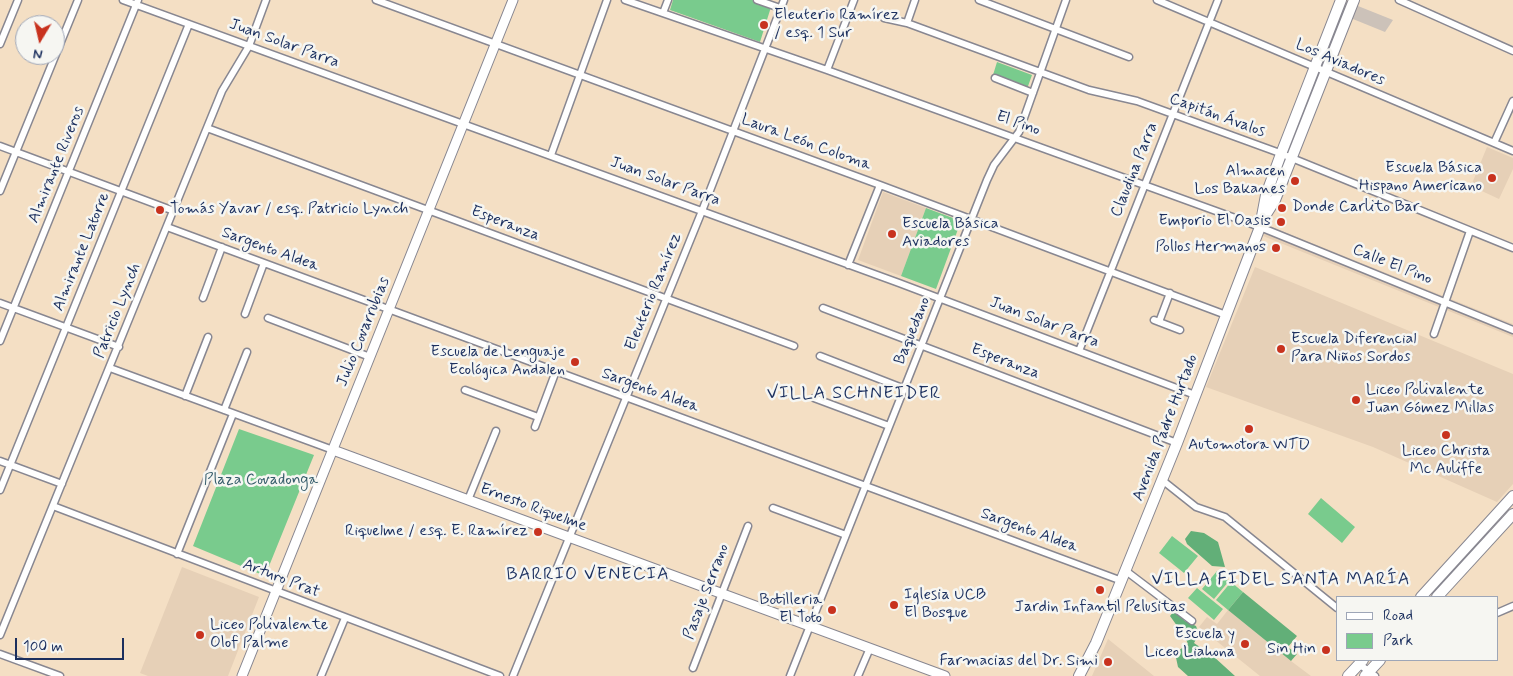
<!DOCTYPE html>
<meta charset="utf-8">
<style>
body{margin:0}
#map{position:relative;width:1513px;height:676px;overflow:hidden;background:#f4dfc4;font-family:Mynerve,sans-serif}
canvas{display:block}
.legend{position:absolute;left:1336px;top:596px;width:162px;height:65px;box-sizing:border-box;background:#f6f6f2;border:1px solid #9ea6b7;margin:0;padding:6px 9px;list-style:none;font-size:15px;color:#1b2f5e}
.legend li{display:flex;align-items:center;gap:10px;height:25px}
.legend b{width:25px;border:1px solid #9ea6b7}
.north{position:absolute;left:15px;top:15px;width:50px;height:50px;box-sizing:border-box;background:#f6f6f2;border:1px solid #9ea6b7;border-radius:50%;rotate:189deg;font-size:14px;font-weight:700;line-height:20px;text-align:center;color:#1b2f5e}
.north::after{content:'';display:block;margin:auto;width:18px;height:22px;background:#c8321e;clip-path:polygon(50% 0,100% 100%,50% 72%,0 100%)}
.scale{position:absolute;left:15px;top:638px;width:109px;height:22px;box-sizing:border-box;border:2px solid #1b2f5e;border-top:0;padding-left:6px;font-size:15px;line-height:18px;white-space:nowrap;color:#1b2f5e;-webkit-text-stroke:4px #f6f6f2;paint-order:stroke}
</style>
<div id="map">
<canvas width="1513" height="676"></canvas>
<ul class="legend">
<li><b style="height:6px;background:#fff"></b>Road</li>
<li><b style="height:14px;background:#79cb8d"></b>Park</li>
</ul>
<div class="north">N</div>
<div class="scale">100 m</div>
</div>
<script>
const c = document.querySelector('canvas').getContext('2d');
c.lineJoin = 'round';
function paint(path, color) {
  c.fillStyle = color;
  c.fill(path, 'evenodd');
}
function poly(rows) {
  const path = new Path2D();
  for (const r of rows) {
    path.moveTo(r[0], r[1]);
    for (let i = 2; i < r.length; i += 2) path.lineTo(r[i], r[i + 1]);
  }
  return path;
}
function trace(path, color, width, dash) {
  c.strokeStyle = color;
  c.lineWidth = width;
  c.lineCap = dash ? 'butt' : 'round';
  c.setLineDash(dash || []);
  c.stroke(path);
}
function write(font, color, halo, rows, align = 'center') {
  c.font = font + ' Mynerve,sans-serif';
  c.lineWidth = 5;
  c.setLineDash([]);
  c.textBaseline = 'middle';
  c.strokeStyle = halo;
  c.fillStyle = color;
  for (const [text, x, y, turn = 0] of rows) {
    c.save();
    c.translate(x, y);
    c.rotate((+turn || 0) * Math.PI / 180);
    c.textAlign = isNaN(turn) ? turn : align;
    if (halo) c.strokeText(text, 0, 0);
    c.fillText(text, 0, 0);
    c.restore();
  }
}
const built = poly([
 [1487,147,1513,158,1513,169,1499,199,1471,186],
 [883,192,926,208,901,276,858,260],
 [1267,225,1513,324,1513,337,1263,236],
 [1255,267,1513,374,1513,484,1497,502,1373,447,1206,387],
 [182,567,259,597,228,676,148,676,140,673],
 [1228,610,1291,661,1311,676,1260,676,1199,627,1207,617,1217,624],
 [1108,639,1154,676,1092,676]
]);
const industrial = poly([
 [1353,4,1393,20,1385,32,1348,17]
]);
const green = poly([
 [673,0,752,0,771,7,760,42,670,10],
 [997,62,1032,75,1027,89,993,75],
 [926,208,961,221,936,289,901,276],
 [239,429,314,455,265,576,193,546],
 [1321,498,1355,527,1342,543,1308,514],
 [1172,536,1198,556,1184,573,1159,553],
 [1217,571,1229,581,1214,599,1202,589],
 [1231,582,1243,592,1228,610,1216,600],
 [1197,588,1223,609,1214,620,1188,598]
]);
const forest = poly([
 [1191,531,1204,533,1218,542,1225,567,1212,566,1187,544,1185,539],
 [1243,592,1297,636,1288,647,1297,654,1291,661,1228,610],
 [1174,611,1185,621,1196,626,1199,634,1194,643,1213,656,1235,676,1188,676,1178,667,1175,653,1188,644,1185,637,1170,616]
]);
const street = poly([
 [123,0,899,283,1195,395],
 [376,0,880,185,1226,315],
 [625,0,827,70,1260,227,1513,330],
 [757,0,780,8],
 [979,0,1129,57],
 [1157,0,1513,151],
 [1399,0,1513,51],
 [663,13,668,0],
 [884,18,907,23,1089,90,1137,101,1277,152,1513,248],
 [907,23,915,0],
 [0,44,18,0],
 [827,70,854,0],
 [995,78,1033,93],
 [207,128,794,346],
 [1494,143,1513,101],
 [0,146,174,211],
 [551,155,607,0],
 [0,191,78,0],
 [167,227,1122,581],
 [848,265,880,185],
 [203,298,222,247],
 [0,303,119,347],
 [823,308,1177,443],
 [245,314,264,263],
 [268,318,370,357],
 [1154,320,1180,330],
 [1159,322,1170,293],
 [1434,334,1470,231],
 [0,341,138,0],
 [1079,351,1218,0],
 [820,356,905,389],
 [110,368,333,450],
 [465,390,538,417],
 [185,396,208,337],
 [814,398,889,426],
 [224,410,247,352],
 [535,427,556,371],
 [0,461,62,484],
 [1162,480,1196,507,1225,517,1337,608],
 [0,490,189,24],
 [468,500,496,431],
 [53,506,500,676],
 [773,508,846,535],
 [177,554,233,414],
 [1126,571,1192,621],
 [1497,613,1513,606],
 [0,635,222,91,249,46,266,0],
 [0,654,60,676],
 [1359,664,1375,676],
 [693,668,748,526],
 [321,676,345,618],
 [513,676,702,211,784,0],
 [790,676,987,180,994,165,1019,132,1066,0],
 [858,676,870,648]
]);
const secondary = poly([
 [333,450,945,676],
 [242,676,513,0]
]);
const primary = poly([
 [1263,219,1275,200,1354,0],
 [1421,597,1513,496],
 [1437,597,1513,514],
 [1079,676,1096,643,1177,443,1260,227,1266,195,1281,154,1341,0],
 [1348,676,1363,660],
 [1365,676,1380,660]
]);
const markers = [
 [764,25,5,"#c8321e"],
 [1492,178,5,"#c8321e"],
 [1295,181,5,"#c8321e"],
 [1282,208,5,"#c8321e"],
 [160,210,5,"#c8321e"],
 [1281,222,5,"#c8321e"],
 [892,234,5,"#c8321e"],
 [1276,248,5,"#c8321e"],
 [1281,349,5,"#c8321e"],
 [575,362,5,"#c8321e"],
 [1356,400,5,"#c8321e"],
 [1249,429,5,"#c8321e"],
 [1446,435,5,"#c8321e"],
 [538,532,5,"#c8321e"],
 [1100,590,5,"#c8321e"],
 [894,605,5,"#c8321e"],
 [832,610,5,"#c8321e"],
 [200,635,5,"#c8321e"],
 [1245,644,5,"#c8321e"],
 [1326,650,5,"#c8321e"],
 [1108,662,5,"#c8321e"]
];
const poiNames = [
 ["Eleuterio Ramírez",774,16,"left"],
 ["/ esq. 1 Sur",774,34,"left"],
 ["Escuela Básica",1482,169],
 ["Hispano Americano",1482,187],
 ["Almacen",1285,172],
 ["Los Bakanes",1285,190],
 ["Donde Carlito Bar",1292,208,"left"],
 ["Tomás Yavar / esq. Patricio Lynch",170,210,"left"],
 ["Emporio El Oasis",1271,222],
 ["Escuela Básica",902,225,"left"],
 ["Aviadores",902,243,"left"],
 ["Pollos Hermanos",1266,248],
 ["Escuela Diferencial",1291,340,"left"],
 ["Para Niños Sordos",1291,358,"left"],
 ["Escuela de Lenguaje",565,353],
 ["Ecológica Andalen",565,371],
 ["Liceo Polivalente",1366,391,"left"],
 ["Juan Gómez Millas",1366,409,"left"],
 ["Automotora WTD",1249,446,"center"],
 ["Liceo Christa",1446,452,"center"],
 ["Mc Auliffe",1446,470,"center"],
 ["Riquelme / esq. E. Ramírez",528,532],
 ["Iglesia UCB",904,596,"left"],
 ["El Bosque",904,614,"left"],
 ["Botilleria",822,601],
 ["El Toto",822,619],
 ["Jardin Infantil Pelusitas",1100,608,"center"],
 ["Liceo Polivalente",210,626,"left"],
 ["Olof Palme",210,644,"left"],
 ["Escuela y",1235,635],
 ["Liceo Liahona",1235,653],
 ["Sin Hin",1316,650],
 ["Farmacias del Dr. Simi",1098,662]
];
const streetNames = [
 ["Juan Solar Parra",284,44,20],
 ["Los Aviadores",1340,63,23],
 ["Capitán Ávalos",1217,116,20],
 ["El Pino",1018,124,20],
 ["Laura León Coloma",806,143,20],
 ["Almirante Riveros",57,165,-68],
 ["Claudina Parra",1135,170,-68],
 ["Juan Solar Parra",665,182,20],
 ["Esperanza",505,224,21],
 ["Sargento Aldea",270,250,20],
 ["Almirante Latorre",82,252,-68],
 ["Calle El Pino",1392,265,22],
 ["Eleuterio Ramírez",654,292,-68],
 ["Patricio Lynch",118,311,-68],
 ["Juan Solar Parra",1044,323,21],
 ["Baquedano",913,331,-68],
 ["Julio Covarrubias",364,332,-68],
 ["Esperanza",1005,362,21],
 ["Sargento Aldea",650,391,20],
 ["Avenida Padre Hurtado",1166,428,-69],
 ["Ernesto Riquelme",533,508,20],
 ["Sargento Aldea",1029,531,20],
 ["Arturo Prat",281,579,21],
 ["Pasaje Serrano",707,592,-69]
];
const parkNames = [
 ["Plaza Covadonga",261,481]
];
const neighbourhoodNames = [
 ["VILLA SCHNEIDER",854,394],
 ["BARRIO VENECIA",588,575],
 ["VILLA FIDEL SANTA MARÍA",1281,580]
];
paint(built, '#e6d0b7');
paint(industrial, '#ccc2b9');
paint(green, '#79cb8d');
paint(forest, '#62af78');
trace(street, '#888791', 9);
trace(secondary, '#888791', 11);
trace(primary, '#888791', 12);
trace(street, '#fff', 6);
trace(secondary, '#fff', 9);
trace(primary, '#fff', 10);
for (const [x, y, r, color] of markers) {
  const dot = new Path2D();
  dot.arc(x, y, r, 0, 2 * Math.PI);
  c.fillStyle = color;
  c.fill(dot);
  trace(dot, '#f6f6f2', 2);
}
write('16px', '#1b2f5e', '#f6f6f2', poiNames, 'right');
write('16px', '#1b2f5e', '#f6f6f2', streetNames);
write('16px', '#375e6c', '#f6f6f2', parkNames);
c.letterSpacing = '1px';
write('18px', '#1b2f5e', '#f6f6f2', neighbourhoodNames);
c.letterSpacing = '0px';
</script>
